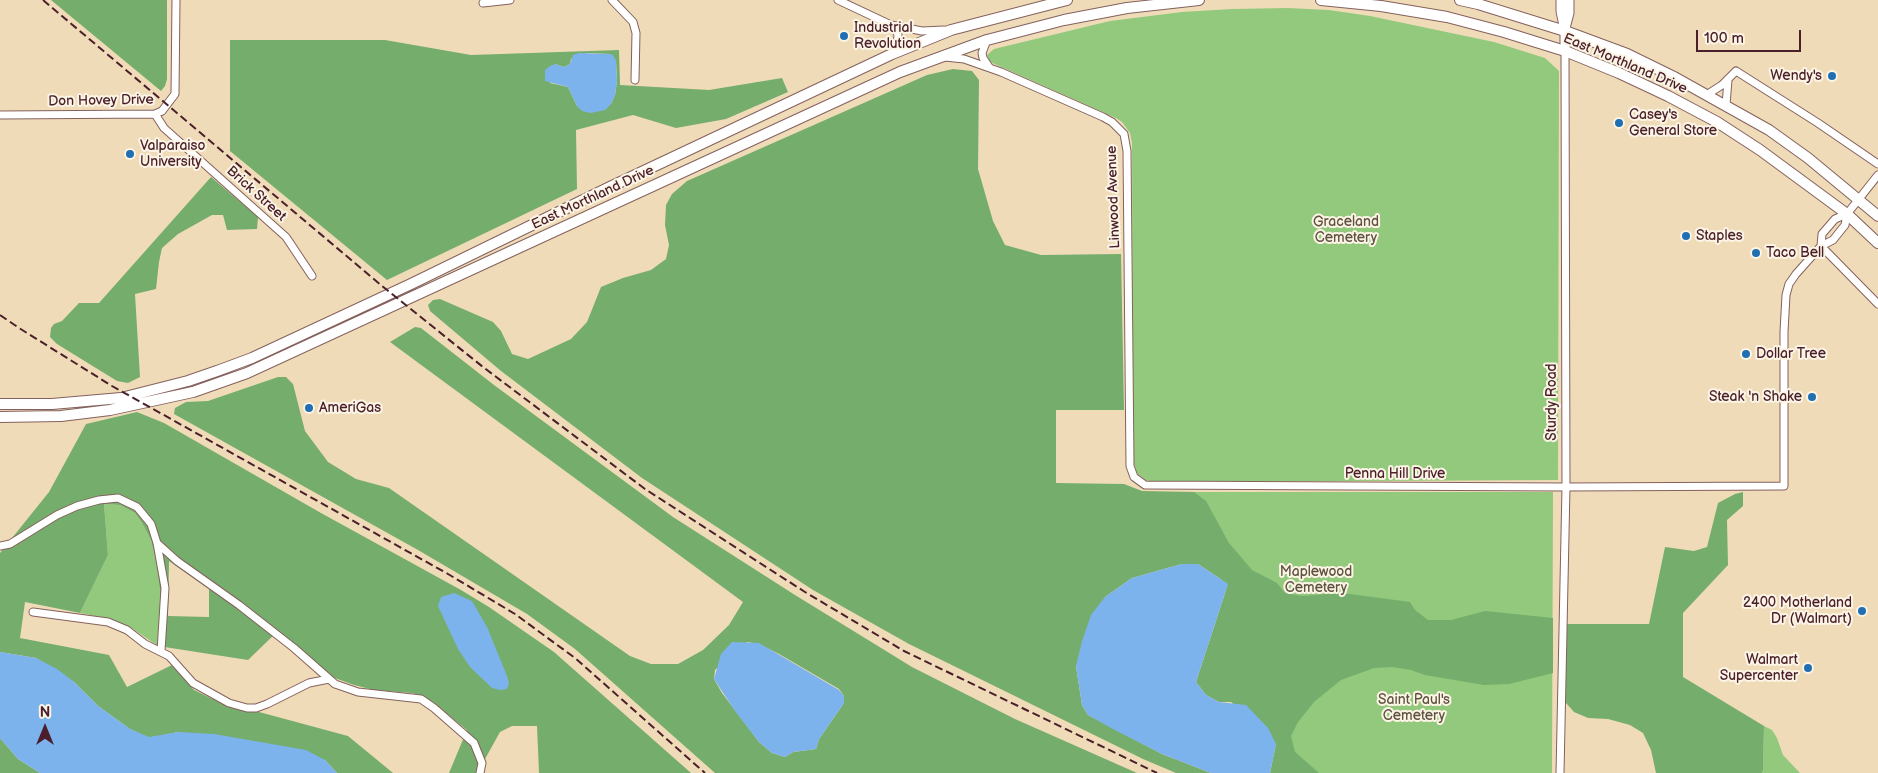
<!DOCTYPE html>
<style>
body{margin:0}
#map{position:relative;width:1878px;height:773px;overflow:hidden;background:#f0dbb9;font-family:"Balsamiq Sans",sans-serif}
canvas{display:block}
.north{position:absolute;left:20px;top:703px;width:50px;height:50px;-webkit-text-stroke:4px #fcf5e5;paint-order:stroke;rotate:0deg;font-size:14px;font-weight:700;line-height:20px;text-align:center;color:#4a1f2b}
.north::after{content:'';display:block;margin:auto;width:18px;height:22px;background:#4a1f2b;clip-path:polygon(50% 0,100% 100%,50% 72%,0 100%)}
.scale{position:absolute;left:1696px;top:30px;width:105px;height:22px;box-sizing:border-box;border:2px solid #4a1f2b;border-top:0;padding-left:6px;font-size:15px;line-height:18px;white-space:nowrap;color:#4a1f2b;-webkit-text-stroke:4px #fcf5e5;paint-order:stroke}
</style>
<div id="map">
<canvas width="1878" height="773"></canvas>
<div class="north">N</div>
<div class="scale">100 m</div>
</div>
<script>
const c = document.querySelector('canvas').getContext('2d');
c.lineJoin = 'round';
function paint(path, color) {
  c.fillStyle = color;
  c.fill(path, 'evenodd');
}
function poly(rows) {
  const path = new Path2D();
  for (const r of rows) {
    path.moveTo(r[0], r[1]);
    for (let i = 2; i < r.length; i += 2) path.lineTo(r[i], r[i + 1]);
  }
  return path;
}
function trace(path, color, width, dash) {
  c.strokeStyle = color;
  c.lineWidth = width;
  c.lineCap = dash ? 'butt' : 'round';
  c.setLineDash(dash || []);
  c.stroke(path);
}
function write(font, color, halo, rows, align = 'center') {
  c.font = font + ' "Balsamiq Sans",sans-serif';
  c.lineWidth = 4;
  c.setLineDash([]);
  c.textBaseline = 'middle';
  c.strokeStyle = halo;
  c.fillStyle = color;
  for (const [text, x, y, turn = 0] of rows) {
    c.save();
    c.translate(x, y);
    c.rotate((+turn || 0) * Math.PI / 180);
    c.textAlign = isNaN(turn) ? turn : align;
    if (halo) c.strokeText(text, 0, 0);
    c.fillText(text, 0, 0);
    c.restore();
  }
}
const green = poly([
 [1287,8,1329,10,1370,16,1494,42,1545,58,1559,71,1558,480,1153,482,1146,480,1137,473,1133,461,1132,143,1130,133,1122,122,1116,118,990,62,987,55,994,49,1110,21,1182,12,1232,9],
 [1194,492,1553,492,1552,773,1284,773],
 [104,504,120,505,135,513,142,523,151,540,157,565,160,593,158,646,133,629,110,619,80,613,108,555],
 [1764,726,1772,730,1777,738,1783,755,1800,773,1762,773,1763,770]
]);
const forest = poly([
 [51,0,167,0,167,79,165,86,161,91],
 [230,40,385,40,471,55,619,50,620,85,709,90,782,78,788,92,726,119,676,128,633,115,576,130,577,189,387,280,230,151],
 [587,53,610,54,616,61,617,81,615,95,611,104,577,106,568,87,550,83,555,64,564,67,570,64,571,59],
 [953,69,972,71,979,80,978,169,993,221,1005,245,1041,255,1121,254,1124,410,1056,410,1056,483,1124,484,1142,491,1194,492,1206,501,1229,543,1252,570,1277,583,1285,593,1302,596,1328,594,1350,594,1410,602,1415,610,1428,620,1451,620,1485,611,1553,618,1553,673,1509,684,1484,685,1425,675,1411,670,1392,667,1374,668,1341,680,1314,702,1298,722,1291,736,1295,752,1319,773,1270,773,1276,744,1231,702,1219,702,1206,695,1196,682,1228,584,1198,564,1182,564,1132,578,1105,597,1076,666,1082,705,1088,715,1162,754,1211,773,1176,773,1143,759,909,644,813,590,642,478,501,371,430,311,428,305,433,300,440,299,493,322,501,331,512,354,528,359,571,339,587,322,601,287,623,278,651,270,666,259,669,245,665,225,666,205,672,194,687,181,927,75],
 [211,177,258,217,257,229,227,230,223,215,212,215,178,234,162,248,159,262,156,289,135,294,140,377,128,383,117,381,57,344,50,337,51,328,54,324,62,321,79,303,99,303],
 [415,327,421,328,494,385,673,517,795,595,912,667,1015,719,1137,773,715,773,575,649,527,614,418,550,174,414,175,408,186,402,208,401,278,377,286,377,293,384,305,431,328,462,356,479,389,488,630,656,651,664,678,664,703,650,729,625,743,602,390,342],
 [747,642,759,644,779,654,839,689,844,696,844,703,819,739,816,749,793,752,785,757,772,753,759,742,722,693,714,679,715,670],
 [137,412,164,423,321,513,461,590,489,607,554,652,691,773,539,773,537,726,512,726,500,732,485,759,483,773,449,773,467,730,426,697,412,693,374,690,354,685,332,677,278,631,248,660,158,646,160,593,157,565,151,540,142,523,135,513,120,505,104,504,108,555,80,613,25,602,20,638,109,655,127,687,172,665,194,690,227,706,259,712,348,736,393,773,337,773,325,760,178,732,149,738,130,729,98,706,74,682,36,658,0,652,0,553,49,492,86,424],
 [169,561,209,589,209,617,168,616],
 [1743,492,1743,506,1727,520,1728,565,1683,613,1683,677,1764,726,1763,770,1762,773,1656,773,1651,750,1643,733,1630,725,1608,719,1588,718,1574,712,1566,703,1566,624,1649,624,1665,547,1694,551,1707,547,1718,503,1735,494],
 [0,738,18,759,40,773,0,773]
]);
const water = poly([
 [579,53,610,54,613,55,616,61,617,81,615,95,611,104,605,110,591,113,582,111,577,106,568,87,545,81,545,70,550,66,555,64,564,67,570,64,573,55],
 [1182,564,1198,564,1228,584,1196,682,1206,695,1219,702,1246,705,1268,728,1276,744,1270,773,1211,773,1162,754,1111,728,1088,715,1082,705,1076,666,1082,641,1091,615,1105,597,1132,578],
 [454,593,472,601,487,627,507,676,509,683,507,689,500,690,492,688,470,667,458,649,438,606,441,597],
 [732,642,759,643,839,690,844,696,844,703,819,739,816,749,793,752,785,757,772,753,759,742,735,711,714,679,721,654],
 [0,652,36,658,57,669,74,682,98,706,130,729,149,737,178,732,214,734,306,750,325,760,337,773,40,773,18,759,0,738]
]);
const minor = poly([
 [612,0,633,22,636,33,635,80],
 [838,0,891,25,922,31,944,30],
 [483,3,510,0],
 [891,25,895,28,898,35,897,46,892,54],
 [987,40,982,53,983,58,989,67],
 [945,57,964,59,1001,72,1103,117,1112,122,1124,134,1127,151,1130,466,1134,477,1145,485,1566,487,1784,486,1784,332,1786,295,1789,284,1796,274,1821,246,1833,240,1845,225,1847,214],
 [1708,94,1722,85,1736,71,1818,123,1878,164],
 [1726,105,1728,80],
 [155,114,164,128,286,237,312,276],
 [0,115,155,114,162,111,175,94,176,0],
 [1821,246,1822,234,1835,219,1847,214,1878,175],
 [1821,246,1878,304],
 [157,543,177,561,239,605,294,648,335,684,358,692,421,699,434,708,474,743,482,763,480,773],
 [0,546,10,544,57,515,77,506,99,500,118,498,137,507,151,524,157,543,165,588,161,651],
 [33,612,108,622,127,630,145,644,169,656,193,683,229,703,247,708,256,708,267,704,309,683,329,679],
 [1560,773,1566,487,1565,51]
]);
const major = poly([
 [1561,0,1561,11,1565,31,1565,51],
 [1565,28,1569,13,1569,0]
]);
const highway = poly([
 [1321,0,1381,6,1447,17,1504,32,1565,51,1619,73,1668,96,1717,122,1760,150,1847,214,1878,243],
 [1460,0,1478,4,1565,31,1627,54,1676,78,1769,130,1808,158,1878,216],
 [0,404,52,404,121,398,188,381,217,371,252,358,411,284,610,187,892,54,951,30,1067,0],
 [0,417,61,416,110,410,193,392,247,373,900,72,987,40,1064,20,1127,8,1199,0]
]);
const rail = poly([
 [43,0,382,286,483,367,645,489,805,592,904,651,1157,773],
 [0,315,19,328,112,386,448,574,515,614,575,658,705,773]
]);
const markers = [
 [844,36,5,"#1f6fb2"],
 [1832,76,5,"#1f6fb2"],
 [1619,123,5,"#1f6fb2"],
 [130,154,5,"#1f6fb2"],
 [1686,236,5,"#1f6fb2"],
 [1756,253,5,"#1f6fb2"],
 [1746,354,5,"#1f6fb2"],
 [1812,397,5,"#1f6fb2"],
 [309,408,5,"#1f6fb2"],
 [1862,611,5,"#1f6fb2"],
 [1808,668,5,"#1f6fb2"]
];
const poiNames = [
 ["Industrial",854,28],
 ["Revolution",854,44],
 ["Wendy's",1822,76,"right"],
 ["Casey's",1629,115],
 ["General Store",1629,131],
 ["Valparaiso",140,146],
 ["University",140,162],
 ["Staples",1696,236],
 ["Taco Bell",1766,253],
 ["Dollar Tree",1756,354],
 ["Steak 'n Shake",1802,397,"right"],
 ["AmeriGas",319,408],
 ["2400 Motherland",1852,603,"right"],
 ["Dr (Walmart)",1852,619,"right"],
 ["Walmart",1798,660,"right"],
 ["Supercenter",1798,676,"right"]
];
const streetNames = [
 ["East Morthland Drive",1625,64,23],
 ["Don Hovey Drive",101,101,-1],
 ["Brick Street",256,194,42],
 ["Linwood Avenue",1114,197,-92],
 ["East Morthland Drive",593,198,-25],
 ["Sturdy Road",1552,402,-90],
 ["Penna Hill Drive",1395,474]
];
const parkNames = [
 ["Graceland",1346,222],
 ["Cemetery",1346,238],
 ["Maplewood",1316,572],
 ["Cemetery",1316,588],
 ["Saint Paul's",1414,700],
 ["Cemetery",1414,716]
];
paint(green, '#92c97c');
paint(forest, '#75ad6c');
paint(water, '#7db3ec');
trace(minor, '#84615d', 9);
trace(major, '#84615d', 11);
trace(highway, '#84615d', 12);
trace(minor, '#fff', 7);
trace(major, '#fff', 9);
trace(highway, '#fff', 10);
trace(rail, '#4a1f2b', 2, [8, 4]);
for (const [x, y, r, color] of markers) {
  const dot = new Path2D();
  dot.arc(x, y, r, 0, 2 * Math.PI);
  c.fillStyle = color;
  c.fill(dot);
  trace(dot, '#fcf5e5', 2);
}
write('14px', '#4a1f2b', '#fcf5e5', poiNames, 'left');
write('14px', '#4a1f2b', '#fcf5e5', streetNames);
write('14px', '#605243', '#fcf5e5', parkNames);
</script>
